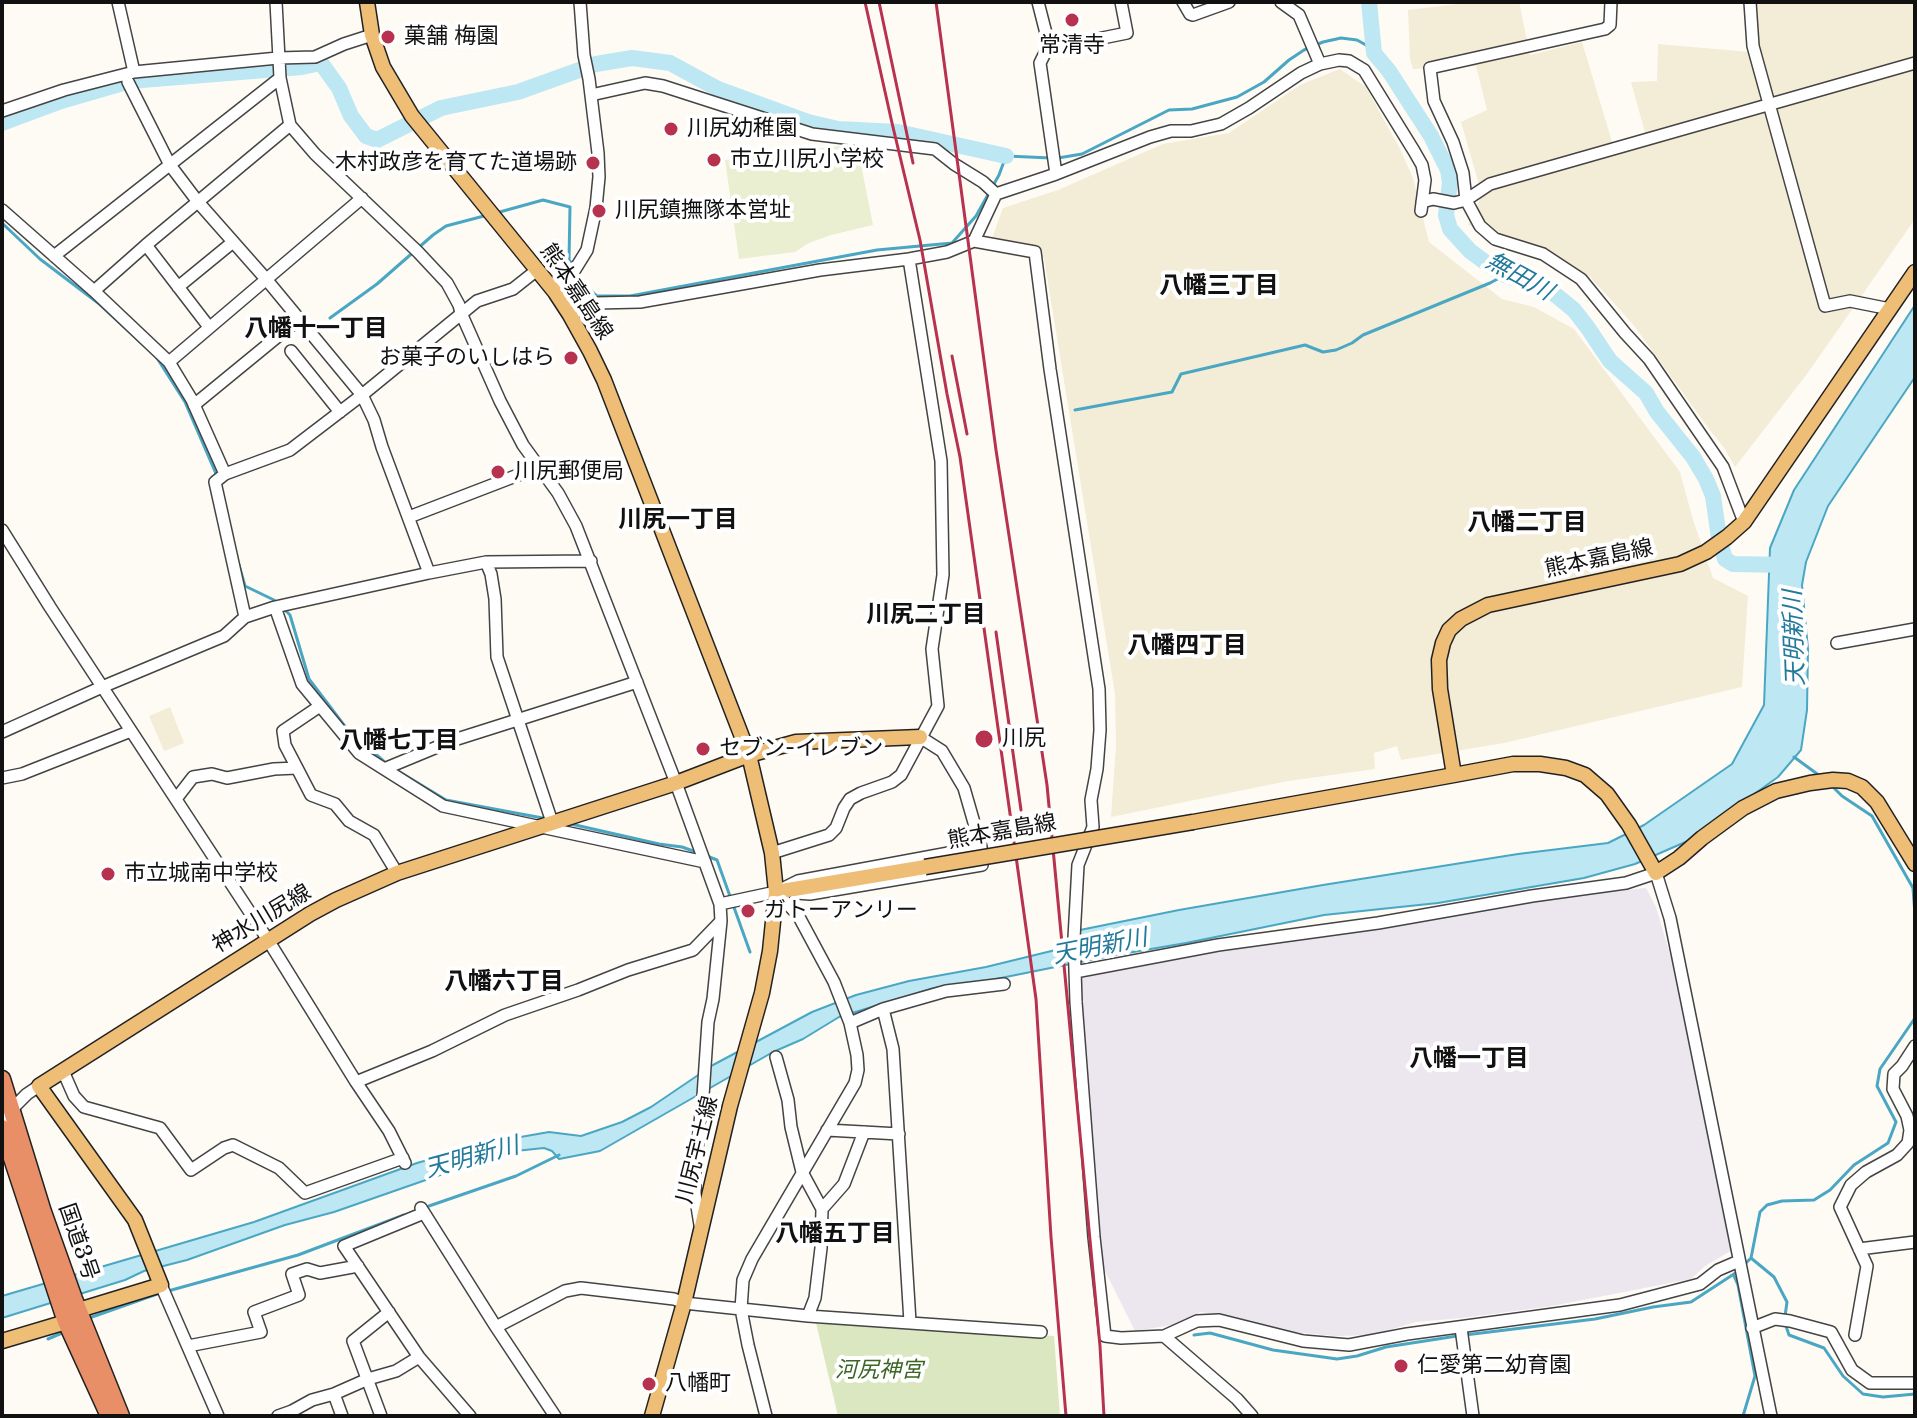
<!DOCTYPE html>
<meta charset="utf-8">
<style>
body{margin:0}
#map{position:relative;width:1917px;height:1418px;overflow:hidden;background:#fefbf5;font-family:"Libre Baskerville",serif}
canvas{display:block}
.frame{position:absolute;inset:0;border:4px solid #111;pointer-events:none}
</style>
<div id="map">
<canvas width="1917" height="1418"></canvas>
<div class="frame"></div>
</div>
<script>
const c = document.querySelector('canvas').getContext('2d');
c.lineJoin = 'round';
function paint(path, color) {
  c.fillStyle = color;
  c.fill(path, 'evenodd');
}
function poly(rows) {
  const path = new Path2D();
  for (const r of rows) {
    path.moveTo(r[0], r[1]);
    for (let i = 2; i < r.length; i += 2) path.lineTo(r[i], r[i + 1]);
  }
  return path;
}
function trace(path, color, width, dash) {
  c.strokeStyle = color;
  c.lineWidth = width;
  c.lineCap = dash ? 'butt' : 'round';
  c.setLineDash(dash || []);
  c.stroke(path);
}
function write(font, color, halo, rows, align = 'center') {
  c.font = font + ' "Libre Baskerville","Noto Sans JP",serif';
  c.lineWidth = 8;
  c.setLineDash([]);
  c.textBaseline = 'middle';
  c.strokeStyle = halo;
  c.fillStyle = color;
  for (const [text, x, y, turn = 0] of rows) {
    c.save();
    c.translate(x, y);
    c.rotate((+turn || 0) * Math.PI / 180);
    c.textAlign = isNaN(turn) ? turn : align;
    if (halo) c.strokeText(text, 0, 0);
    c.fillText(text, 0, 0);
    c.restore();
  }
}
const industrial = poly([
 [1646,888,1656,907,1683,999,1734,1249,1705,1266,1691,1279,1552,1306,1462,1318,1416,1322,1372,1335,1336,1336,1291,1332,1231,1316,1200,1312,1178,1324,1135,1331,1103,1267,1080,972,1526,901]
]);
const farmland = poly([
 [1475,2,1519,2,1530,55,1582,42,1613,145,1646,136,1631,82,1657,81,1658,44,1761,53,1754,2,1915,2,1915,219,1807,374,1735,467,1725,449,1709,429,1632,323,1590,277,1468,225,1482,195,1461,122,1487,110,1476,66,1413,69,1410,59,1408,10],
 [1340,69,1366,87,1399,147,1413,178,1429,242,1502,299,1534,307,1574,329,1680,472,1693,520,1713,578,1748,596,1742,687,1504,743,1401,760,1397,746,1374,753,1375,769,1288,781,1111,817,1116,746,1115,694,1044,258,992,238,1003,208,1058,190,1163,144,1229,133,1300,85],
 [170,707,184,743,164,751,149,716]
]);
const green = poly([
 [816,1323,1054,1336,1060,1416,838,1416]
]);
const pitch = poly([
 [857,144,873,225,831,235,809,243,795,252,739,259,725,160]
]);
const water = poly([
 [1915,305,1915,377,1828,506,1806,562,1802,585,1808,649,1807,710,1801,750,1778,777,1690,840,1635,864,1584,878,1438,903,1324,915,1186,943,1110,956,986,981,934,988,839,1017,803,1039,773,1052,600,1151,559,1159,552,1151,544,1148,506,1152,334,1212,285,1225,187,1260,144,1271,125,1280,2,1318,2,1296,254,1222,417,1163,492,1142,549,1132,581,1136,622,1122,651,1107,713,1065,812,1012,856,995,909,981,986,967,1080,944,1080,930,1179,910,1323,885,1518,854,1608,843,1644,825,1732,764,1764,705,1770,548,1794,490,1915,305]
]);
const stream = poly([
 [1058,158,1082,154,1169,110,1192,109,1237,97,1264,82,1289,60,1304,50,1323,42,1341,38,1357,40,1366,45,1374,53],
 [496,213,543,200,570,207,569,260,573,265],
 [2,223,40,259,98,303,149,350],
 [577,272,586,286,597,296,630,296,877,250,952,243,976,216,999,175,1006,156,1051,158],
 [330,318,377,284,433,235,446,226,484,216],
 [157,358,185,402,217,476],
 [1075,410,1172,392,1181,374,1305,345,1323,352,1336,350,1352,343,1363,335,1490,283,1505,275],
 [239,565,245,586,274,600,278,604],
 [284,609,290,615,309,679,347,729,388,765],
 [1794,757,1820,776],
 [398,771,446,800,548,819],
 [1832,786,1842,796,1872,816,1913,888,1915,915],
 [571,824,659,844,682,847,696,852],
 [707,856,717,860,750,952],
 [429,1206,516,1176,559,1155],
 [1751,1258,1774,1277,1787,1302,1785,1316],
 [1743,1266,1751,1258,1760,1212,1767,1205,1782,1201,1814,1200,1830,1190,1854,1165,1888,1143,1896,1122,1877,1086,1880,1069,1915,1018],
 [1734,1276,1738,1285,1755,1376,1743,1416],
 [168,1291,298,1255,404,1215],
 [92,1317,160,1293],
 [1785,1323,1789,1335,1824,1348,1843,1376,1863,1394,1883,1397,1915,1394],
 [1194,1335,1210,1333,1273,1350,1337,1359,1357,1356,1386,1347,1457,1336],
 [1465,1335,1595,1319,1653,1307,1691,1302,1737,1272],
 [48,1339,62,1333]
]);
const river = poly([
 [1369,2,1374,53,1389,71,1431,136,1448,170,1450,182,1446,215,1450,229,1470,251,1489,265,1505,275,1543,287,1557,296,1574,310,1588,328,1610,361,1646,393,1657,412,1693,457,1706,479,1713,496,1719,538,1725,559,1733,564,1791,565],
 [2,123,61,101,130,81,302,67,321,63,339,88,351,116,366,136,377,140,441,108,518,92,596,64,632,58,670,63,718,89,808,122,838,129,898,132,1006,156]
]);
const minor = poly([
 [118,2,134,72],
 [276,2,280,78,290,125,315,154,418,252,447,283,459,305,461,313,500,401,523,445,558,493,576,526,676,783,720,904,721,921,713,999,708,1022,703,1096,695,1167,695,1194,700,1225],
 [1038,2,1049,45,1040,63,1056,174],
 [1183,2,1190,14,1193,15,1229,2],
 [1281,2,1299,15,1320,64],
 [1611,2,1610,25,1605,29,1430,68,1434,101,1453,142,1463,173,1466,200,1480,226,1495,239,1543,254,1581,279,1625,333,1649,359,1723,467,1744,522],
 [1750,2,1753,46,1825,306,1850,301,1890,309],
 [1049,45,1053,48,1127,33,1121,2],
 [128,82,170,165,198,202,266,279,362,395,374,420,382,447,429,573],
 [591,95,645,83,663,86,812,134,935,149,954,164,983,182,996,194],
 [2,111,64,90,134,72,278,58,315,57,344,44,372,35],
 [1422,202,1433,199,1454,203,1466,200,1490,184,1915,63],
 [2,210,94,291,169,362,192,400,225,474],
 [974,241,996,194,1056,174,1150,137,1171,131,1191,131,1221,124,1249,108,1301,73,1320,64,1339,60,1349,61,1364,70,1414,151,1422,165,1425,180,1421,211],
 [146,245,209,327],
 [54,256,280,78],
 [178,287,233,242],
 [94,291,146,245,290,125],
 [555,292,574,271,587,250,596,208,599,177,598,153,589,79,584,55,580,2],
 [570,315,596,303,640,302,820,270,909,259,947,252,974,241,1035,252,1050,369,1099,689,1100,730,1097,769,1091,800,1093,827,1078,865,1074,938,1076,1002,1094,1237,1105,1336,1121,1338,1164,1336,1197,1321,1219,1320,1303,1341,1349,1345,1407,1334,1620,1305,1700,1284,1718,1270,1739,1261],
 [291,351,340,412],
 [169,362,362,198],
 [194,405,299,319],
 [409,517,539,467],
 [2,530,50,607,268,940,356,1082,389,1131,405,1163],
 [486,562,491,574,495,599,497,657,552,822],
 [275,607,302,684,359,753,443,806,705,862],
 [245,617,215,482,225,474,290,450,362,395,477,301,513,289,537,270],
 [1837,643,1915,629],
 [2,732,102,687,224,636,245,617,275,607,429,573,486,562,591,561],
 [297,768,285,745,283,731,320,706],
 [384,769,454,740,637,682],
 [2,778,22,774,131,731],
 [176,799,193,777,212,774,227,778,274,769,297,768,311,795,335,804,349,821,374,835,397,873],
 [772,853,829,835,836,828,844,808,850,799,861,793,892,782,901,775,938,706,932,649,943,575,941,461,909,259],
 [796,893,810,894,982,865,981,847,964,788,942,751,920,737],
 [720,904,776,892,798,881,981,847],
 [1075,972,1218,945,1378,923,1532,896,1626,883,1656,873,1670,918,1771,1416],
 [883,1009,893,1049,910,1322],
 [850,1023,883,1009,946,991,1004,984],
 [776,1057,788,1100,791,1127,802,1172,822,1209,821,1248,815,1298,808,1316],
 [63,1071,74,1096,84,1107,160,1128,191,1170,224,1148,233,1145,279,1168,305,1193,403,1158],
 [356,1082,432,1051,505,1015,578,990,628,970,693,950,721,921],
 [2,1119,27,1094,39,1086],
 [827,1130,899,1134],
 [421,1208,496,1327,555,1416],
 [822,1209,844,1184,864,1132],
 [424,1213,344,1246,419,1357,470,1416],
 [1859,1249,1915,1242],
 [161,1285,218,1416],
 [496,1327,565,1291,581,1288,674,1299,684,1303,808,1316,1041,1332],
 [1461,1328,1473,1416],
 [1752,1328,1775,1319,1790,1321,1831,1332,1852,1370,1870,1383,1915,1383],
 [1855,1335,1867,1266,1840,1207,1851,1185,1866,1172,1897,1155,1908,1143,1910,1130,1907,1116,1893,1089,1894,1074,1902,1066,1915,1046],
 [1164,1336,1237,1399,1252,1416],
 [188,1346,261,1332,254,1312,299,1295,292,1274,307,1269,320,1273,358,1266],
 [334,1394,342,1416],
 [278,1416,292,1411,312,1400,334,1394,368,1379,396,1371,419,1357],
 [381,1416,353,1341,389,1312],
 [766,1416,748,1345,741,1309,743,1280,752,1259,855,1083,858,1070,857,1055,850,1023,834,982,798,915,776,892]
]);
const major = poly([
 [367,2,372,35,383,67,412,116,555,292,570,315,590,351,604,380,749,755,772,853,776,892,770,951,762,993,730,1106,684,1303,652,1416],
 [1454,775,1513,764,1540,764,1566,768,1585,775,1607,794,1629,825,1656,873,1679,858,1702,838,1743,808,1776,791,1810,783,1833,780,1848,781,1862,787,1877,802,1915,864],
 [1193,822,1454,775,1440,689,1439,660,1443,643,1449,630,1461,619,1488,605,1680,564,1706,552,1727,537,1744,522,1915,272],
 [776,892,925,867],
 [2,1341,66,1322,79,1310,161,1285,135,1220,39,1086,310,914,336,900,397,873,676,783,749,755,796,742,920,737]
]);
const highway = poly([
 [2,1079,43,1212,74,1299,121,1416],
 [2,1128,66,1322,109,1416]
]);
const rail = poly([
 [865,2,892,123,920,240,947,394,960,457,1036,999,1051,1237,1066,1416],
 [879,2,913,163],
 [936,2,996,450,1047,785,1100,1346,1104,1416],
 [952,356,967,434],
 [996,632,1021,810]
]);
const majorBridge = poly([
 [925,867,1193,822]
]);
const markers = [
 [1072,20,8,"#b7324e"],
 [388,37,8,"#b7324e"],
 [671,129,8,"#b7324e"],
 [714,160,8,"#b7324e"],
 [593,163,8,"#b7324e"],
 [599,211,8,"#b7324e"],
 [571,358,8,"#b7324e"],
 [498,472,8,"#b7324e"],
 [984,739,10,"#b7324e"],
 [703,749,8,"#b7324e"],
 [108,874,8,"#b7324e"],
 [748,911,8,"#b7324e"],
 [1401,1366,8,"#b7324e"],
 [649,1384,8,"#b7324e"]
];
const poiNames = [
 ["菓舗 梅園",404,37],
 ["常清寺",1072,46,"center"],
 ["川尻幼稚園",687,129],
 ["市立川尻小学校",730,160],
 ["木村政彦を育てた道場跡",577,163,"right"],
 ["川尻鎮撫隊本営址",615,211],
 ["お菓子のいしはら",555,358,"right"],
 ["川尻郵便局",514,472],
 ["川尻",1002,739],
 ["セブン-イレブン",719,749],
 ["市立城南中学校",124,874],
 ["ガトーアンリー",764,911],
 ["仁愛第二幼育園",1417,1366],
 ["八幡町",665,1384]
];
const streetNames = [
 ["熊本嘉島線",576,292,56],
 ["熊本嘉島線",1599,559,-12],
 ["熊本嘉島線",1002,832,-10],
 ["神水川尻線",262,919,-31],
 ["川尻宇土線",698,1150,-76],
 ["国道3号",78,1242,71]
];
const parkNames = [
 ["河尻神宮",879,1371]
];
const waterNames = [
 ["無田川",1519,277,29],
 ["天明新川",1795,638,-92],
 ["天明新川",1100,947,-11],
 ["天明新川",472,1158,-15]
];
const neighbourhoodNames = [
 ["八幡三丁目",1219,286],
 ["八幡十一丁目",316,329],
 ["川尻一丁目",678,520],
 ["八幡二丁目",1527,523],
 ["川尻二丁目",926,615],
 ["八幡四丁目",1187,646],
 ["八幡七丁目",399,741],
 ["八幡六丁目",504,982],
 ["八幡一丁目",1469,1059],
 ["八幡五丁目",835,1234]
];
paint(industrial, '#ece6ee');
paint(farmland, '#f3ecd6');
paint(green, '#dbe7c0');
paint(pitch, '#eaefd1');
paint(water, '#bde7f2');
trace(water, '#4aa7c4', 2);
trace(stream, '#4aa7c4', 3);
trace(river, '#bde7f2', 16);
trace(minor, '#444', 14);
trace(major, '#222', 17);
trace(highway, '#222', 19);
trace(minor, '#fff', 11);
trace(major, '#eebd76', 14);
trace(highway, '#e98f68', 16);
trace(rail, '#b7324e', 3);
trace(majorBridge, '#222', 17, []);
trace(majorBridge, '#eebd76', 14);
for (const [x, y, r, color] of markers) {
  const dot = new Path2D();
  dot.arc(x, y, r, 0, 2 * Math.PI);
  c.fillStyle = color;
  c.fill(dot);
  trace(dot, '#fff', 3);
}
write('22px', '#111', '#fff', poiNames, 'left');
write('22px', '#111', '#fff', streetNames);
write('italic 22px', '#3c6525', '#fff', parkNames);
write('italic 24px', '#22799a', '#fff', waterNames);
write('bold 24px', '#111', '#fff', neighbourhoodNames);
</script>
